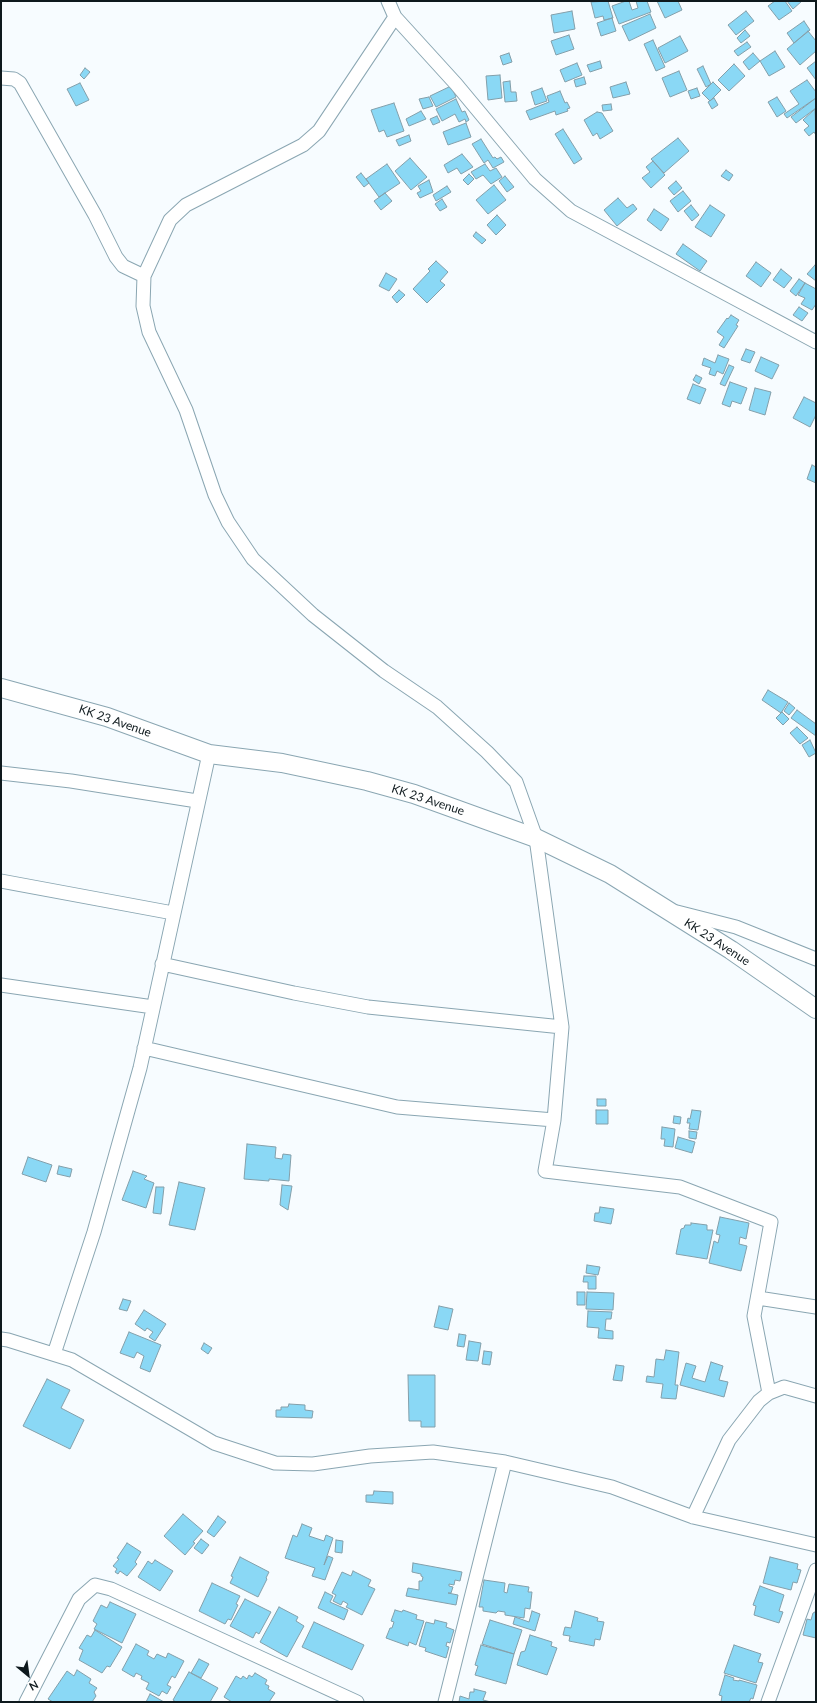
<!DOCTYPE html>
<style>
body{margin:0}
#map{position:relative;width:817px;height:1703px;overflow:hidden;background:#f7fcff;font-family:Lato,sans-serif}
canvas{display:block}
.frame{position:absolute;inset:0;border:2px solid #0e191d;pointer-events:none}
.north{position:absolute;left:8px;top:1655px;width:40px;height:40px;-webkit-text-stroke:3px #fff;paint-order:stroke;rotate:151deg;font-size:11px;font-weight:700;line-height:16px;text-align:center;color:#0e191d}
.north::after{content:'';display:block;margin:auto;width:14px;height:18px;background:#0e191d;clip-path:polygon(50% 0,100% 100%,50% 72%,0 100%)}
</style>
<div id="map">
<canvas width="817" height="1703"></canvas>
<div class="frame"></div>
<div class="north">N</div>
</div>
<script>
const c = document.querySelector('canvas').getContext('2d');
c.lineJoin = 'round';
function paint(path, color) {
  c.fillStyle = color;
  c.fill(path, 'evenodd');
}
function poly(rows) {
  const path = new Path2D();
  for (const r of rows) {
    path.moveTo(r[0], r[1]);
    for (let i = 2; i < r.length; i += 2) path.lineTo(r[i], r[i + 1]);
  }
  return path;
}
function trace(path, color, width, dash) {
  c.strokeStyle = color;
  c.lineWidth = width;
  c.lineCap = dash ? 'butt' : 'round';
  c.setLineDash(dash || []);
  c.stroke(path);
}
function write(font, color, halo, rows, align = 'center') {
  c.font = font + ' Lato,sans-serif';
  c.lineWidth = 3.5;
  c.setLineDash([]);
  c.textBaseline = 'middle';
  c.strokeStyle = halo;
  c.fillStyle = color;
  for (const [text, x, y, turn = 0] of rows) {
    c.save();
    c.translate(x, y);
    c.rotate((+turn || 0) * Math.PI / 180);
    c.textAlign = isNaN(turn) ? turn : align;
    if (halo) c.strokeText(text, 0, 0);
    c.fillText(text, 0, 0);
    c.restore();
  }
}
const building = poly([
 [608,1,613,18,604,20,603,16,595,18,591,2,608,1],
 [626,1,629,1,632,10,638,8,636,1,647,1,651,12,619,24,612,6,626,1],
 [657,1,678,1,682,10,665,18,657,1],
 [775,1,785,1,792,11,779,20,768,6,775,1],
 [787,1,802,1,793,9,787,1],
 [572,11,575,29,554,33,551,15,572,11],
 [746,11,754,21,736,35,728,25,746,11],
 [650,14,656,28,629,41,622,26,650,14],
 [612,18,616,31,601,36,597,23,612,18],
 [804,21,810,30,794,43,787,33,804,21],
 [745,30,750,36,741,43,737,38,745,30],
 [808,31,816,41,816,51,800,65,787,49,808,31],
 [569,35,574,49,556,55,551,41,569,35],
 [680,36,688,51,665,63,658,48,680,36],
 [653,40,665,67,656,71,644,44,653,40],
 [747,42,751,47,738,56,734,51,747,42],
 [775,51,785,67,769,76,760,61,775,51],
 [509,53,512,62,503,65,500,56,509,53],
 [753,53,760,61,749,70,743,62,753,53],
 [600,61,602,68,590,72,587,65,600,61],
 [816,61,816,80,807,68,816,61],
 [577,63,582,75,565,82,560,70,577,63],
 [734,64,745,76,729,91,718,80,734,64],
 [703,66,711,84,706,87,697,69,703,66],
 [85,68,90,72,84,79,80,75,85,68],
 [679,71,687,90,670,97,662,78,679,71],
 [500,75,502,98,488,100,486,76,500,75],
 [584,77,586,84,576,87,574,80,584,77],
 [807,80,816,92,816,98,787,118,784,114,799,104,790,91,807,80],
 [510,81,511,92,516,92,517,101,505,102,503,82,510,81],
 [626,82,630,94,613,98,610,87,626,82],
 [713,82,721,90,710,101,702,93,713,82],
 [80,83,89,100,76,106,67,89,80,83],
 [451,86,456,97,436,107,430,96,451,86],
 [542,88,547,101,535,105,531,92,542,88],
 [697,88,700,96,691,99,688,91,697,88],
 [560,91,565,103,567,102,570,108,567,109,568,111,556,115,555,111,530,120,526,111,549,102,547,96,560,91],
 [429,97,433,106,423,109,419,99,429,97],
 [777,97,786,111,777,117,768,102,777,97],
 [714,98,718,105,712,109,708,102,714,98],
 [816,98,816,108,796,123,791,117,816,98],
 [456,99,462,112,465,111,469,120,466,122,465,119,459,122,455,114,442,121,436,109,456,99],
 [394,103,404,131,387,137,384,130,379,132,371,110,394,103],
 [611,104,612,110,603,111,602,105,611,104],
 [815,109,816,135,814,132,809,136,804,130,809,126,803,120,815,109],
 [421,111,426,119,409,126,406,119,421,111],
 [597,112,602,113,613,131,600,139,597,133,593,136,584,120,597,112],
 [437,116,440,122,433,125,430,119,437,116],
 [466,123,471,137,448,145,443,132,466,123],
 [563,129,582,159,574,164,555,134,563,129],
 [409,135,411,141,399,146,396,140,409,135],
 [678,138,689,151,664,173,651,159,678,138],
 [481,139,493,158,495,157,497,159,501,157,504,162,493,168,488,160,484,163,472,144,481,139],
 [462,154,473,167,461,174,457,168,448,173,444,165,462,154],
 [410,158,427,177,411,190,395,171,410,158],
 [653,161,665,175,651,188,642,178,650,172,646,167,653,161],
 [387,164,400,183,379,197,366,179,387,164],
 [485,164,490,171,496,168,502,177,491,184,483,175,476,179,471,172,485,164],
 [726,170,733,175,729,181,721,176,726,170],
 [361,173,369,183,364,187,356,177,361,173],
 [469,174,474,179,468,185,463,180,469,174],
 [505,176,514,187,507,192,499,181,505,176],
 [429,180,433,192,420,198,417,193,421,191,418,186,429,180],
 [676,181,682,188,674,195,668,188,676,181],
 [494,185,506,200,488,214,476,200,494,185],
 [447,186,451,192,436,201,433,195,447,186],
 [683,191,691,201,678,212,670,201,683,191],
 [385,193,392,201,381,210,374,201,385,193],
 [618,198,627,208,633,204,637,209,617,226,604,210,618,198],
 [442,199,447,207,440,211,435,204,442,199],
 [691,205,699,215,692,221,684,211,691,205],
 [710,205,725,215,711,237,695,227,710,205],
 [654,209,669,219,661,231,647,220,654,209],
 [497,215,506,225,496,235,487,225,497,215],
 [476,232,486,240,482,244,473,236,476,232],
 [683,244,707,261,700,271,676,254,683,244],
 [436,261,448,272,440,281,445,285,427,303,413,289,430,271,428,269,436,261],
 [756,262,771,273,761,287,746,276,756,262],
 [815,265,816,265,816,281,807,274,815,265],
 [781,269,792,278,784,288,773,280,781,269],
 [386,273,397,279,389,291,379,286,386,273],
 [799,279,805,283,796,296,790,291,799,279],
 [805,283,816,289,816,304,812,310,801,304,805,298,798,295,805,283],
 [399,290,405,295,397,303,392,297,399,290],
 [799,307,808,313,802,321,793,315,799,307],
 [731,315,739,320,736,325,738,326,724,348,719,345,724,337,717,332,727,318,728,319,731,315],
 [746,349,755,352,750,363,741,360,746,349],
 [718,355,729,359,723,374,717,371,715,376,709,374,711,368,702,365,704,358,715,363,718,355],
 [761,357,779,365,772,379,755,371,761,357],
 [729,365,734,367,725,386,720,384,729,365],
 [696,375,702,378,699,384,693,380,696,375],
 [730,382,747,388,741,404,732,401,730,407,722,404,730,382],
 [693,384,706,389,700,404,687,399,693,384],
 [755,388,771,392,765,415,749,410,755,388],
 [804,397,816,403,816,415,810,427,793,418,804,397],
 [812,465,816,467,816,483,807,479,812,465],
 [768,690,788,702,781,713,762,700,768,690],
 [789,703,795,708,789,715,784,711,789,703],
 [797,710,816,724,816,736,791,718,797,710],
 [782,712,789,719,783,725,776,718,782,712],
 [797,727,808,738,800,744,790,733,797,727],
 [810,740,816,753,809,757,802,745,810,740],
 [597,1099,606,1099,606,1106,597,1106,597,1099],
 [596,1110,608,1110,608,1124,596,1124,596,1110],
 [692,1110,701,1111,698,1130,689,1129,690,1123,687,1123,688,1118,690,1119,692,1110],
 [674,1116,681,1117,680,1124,673,1123,674,1116],
 [662,1127,675,1129,673,1147,664,1146,665,1139,661,1139,662,1127],
 [689,1131,697,1132,696,1139,689,1138,689,1131],
 [678,1137,695,1142,692,1153,675,1148,678,1137],
 [247,1144,276,1147,275,1158,282,1159,283,1154,291,1155,289,1181,269,1179,269,1181,244,1179,247,1144],
 [28,1157,52,1165,46,1182,22,1174,28,1157],
 [59,1166,72,1169,70,1177,57,1174,59,1166],
 [133,1171,147,1176,144,1179,154,1183,146,1208,122,1200,133,1171],
 [179,1182,205,1188,195,1230,169,1225,179,1182],
 [282,1185,292,1186,288,1210,280,1205,282,1185],
 [156,1187,164,1187,161,1214,153,1213,156,1187],
 [600,1207,614,1209,611,1224,594,1221,595,1213,599,1213,600,1207],
 [720,1217,749,1223,746,1239,740,1237,739,1244,747,1246,741,1271,709,1263,714,1241,718,1243,720,1235,716,1234,720,1217],
 [691,1223,707,1225,707,1230,713,1230,707,1259,676,1254,681,1229,684,1228,685,1225,691,1225,691,1223],
 [587,1265,600,1267,598,1275,586,1273,587,1265],
 [584,1276,596,1276,596,1289,588,1289,588,1282,583,1282,584,1276],
 [577,1292,585,1292,585,1305,577,1305,577,1292],
 [587,1292,614,1293,613,1310,586,1309,587,1292],
 [123,1299,131,1301,127,1311,119,1309,123,1299],
 [439,1306,453,1309,448,1330,434,1327,439,1306],
 [144,1310,166,1324,155,1341,149,1337,153,1332,147,1328,145,1331,135,1324,144,1310],
 [588,1311,612,1312,611,1319,606,1319,605,1330,613,1331,613,1339,598,1338,599,1328,587,1327,588,1311],
 [129,1332,161,1345,150,1372,140,1368,144,1356,137,1352,134,1358,120,1353,129,1332],
 [459,1334,466,1335,464,1347,457,1346,459,1334],
 [469,1341,481,1343,478,1361,466,1360,469,1341],
 [204,1343,212,1348,208,1354,201,1349,204,1343],
 [666,1350,679,1352,675,1385,678,1385,676,1399,661,1398,663,1384,646,1382,647,1376,654,1377,656,1359,664,1360,666,1350],
 [484,1351,492,1352,490,1365,482,1364,484,1351],
 [711,1362,723,1366,719,1380,728,1382,724,1397,680,1385,686,1363,696,1366,692,1378,705,1382,711,1362],
 [616,1365,624,1366,622,1381,613,1380,616,1365],
 [408,1375,435,1375,435,1427,421,1427,421,1421,409,1421,408,1375],
 [47,1379,70,1390,61,1408,84,1420,70,1449,23,1426,47,1379],
 [289,1404,305,1405,305,1410,313,1411,312,1418,276,1417,276,1410,281,1410,281,1407,288,1407,289,1404],
 [374,1491,393,1492,393,1504,366,1502,366,1495,373,1495,374,1491],
 [183,1514,203,1531,193,1542,195,1543,185,1555,164,1536,183,1514],
 [218,1516,226,1522,214,1537,207,1532,218,1516],
 [302,1524,312,1528,309,1536,324,1541,326,1535,333,1538,324,1565,328,1556,333,1558,325,1580,312,1576,315,1568,285,1558,293,1535,297,1537,302,1524],
 [201,1539,209,1545,202,1554,194,1548,201,1539],
 [336,1540,343,1541,342,1553,335,1552,336,1540],
 [127,1543,141,1552,135,1562,137,1564,127,1576,120,1571,118,1574,115,1572,117,1569,113,1566,119,1559,117,1558,127,1543],
 [240,1557,269,1572,266,1578,267,1579,258,1597,230,1583,233,1577,231,1576,240,1557],
 [770,1557,798,1564,797,1569,801,1570,797,1583,793,1582,791,1590,763,1583,770,1557],
 [155,1560,173,1571,160,1591,138,1577,148,1561,152,1564,155,1560],
 [413,1563,462,1572,460,1581,455,1580,454,1585,449,1584,449,1586,453,1587,451,1593,448,1593,458,1595,456,1605,406,1596,408,1588,419,1590,419,1581,422,1581,423,1577,421,1576,421,1574,412,1572,413,1563],
 [353,1571,371,1580,368,1586,375,1589,362,1615,346,1607,348,1604,343,1601,341,1605,333,1601,336,1595,332,1593,342,1572,351,1576,353,1571],
 [484,1580,505,1583,504,1592,507,1593,509,1584,529,1587,528,1592,532,1592,530,1609,525,1608,524,1618,505,1615,505,1612,498,1611,496,1613,483,1611,483,1607,479,1607,484,1580],
 [212,1583,240,1596,236,1604,238,1605,231,1620,228,1619,225,1624,199,1611,212,1583],
 [760,1586,784,1595,779,1611,783,1612,779,1623,754,1615,756,1606,753,1605,760,1586],
 [325,1592,333,1596,330,1602,348,1610,344,1620,318,1608,325,1592],
 [245,1599,271,1612,259,1634,256,1632,253,1638,230,1626,245,1599],
 [110,1602,136,1614,122,1643,94,1629,97,1624,93,1621,101,1605,107,1608,110,1602],
 [279,1607,298,1617,296,1621,304,1626,287,1657,260,1642,279,1607],
 [395,1610,402,1612,403,1610,417,1615,416,1619,424,1621,416,1645,409,1642,408,1646,386,1638,390,1628,392,1628,394,1622,391,1621,395,1610],
 [532,1611,540,1614,535,1631,513,1624,515,1617,529,1622,532,1611],
 [575,1611,598,1618,597,1621,604,1622,600,1640,595,1639,594,1646,569,1641,570,1636,563,1635,565,1627,571,1628,575,1611],
 [815,1612,816,1612,816,1638,803,1635,807,1619,811,1620,813,1613,815,1612],
 [435,1620,447,1623,446,1627,454,1630,450,1643,447,1642,446,1646,449,1647,446,1658,425,1651,426,1648,419,1646,426,1622,434,1624,435,1620],
 [490,1620,522,1630,514,1654,482,1644,490,1620],
 [314,1622,364,1645,352,1670,302,1647,314,1622],
 [95,1630,122,1647,110,1667,107,1666,102,1673,79,1660,83,1650,79,1648,87,1635,91,1637,95,1630],
 [530,1635,552,1642,551,1646,557,1648,547,1675,517,1665,521,1652,525,1651,530,1635],
 [136,1644,149,1651,147,1655,154,1659,157,1654,166,1658,168,1653,184,1661,175,1678,172,1676,167,1685,171,1687,167,1694,162,1691,159,1696,146,1689,149,1683,141,1679,142,1676,136,1673,134,1677,122,1670,136,1644],
 [481,1645,514,1654,506,1684,475,1675,478,1666,475,1665,481,1645],
 [734,1645,761,1654,758,1662,763,1663,756,1683,724,1673,734,1645],
 [199,1659,209,1664,201,1678,191,1673,199,1659],
 [77,1670,91,1679,89,1683,97,1688,94,1692,96,1696,92,1702,53,1702,48,1699,67,1671,74,1676,77,1670],
 [189,1672,218,1688,210,1702,176,1702,173,1700,189,1672],
 [255,1673,267,1680,265,1684,269,1686,268,1689,275,1693,269,1702,232,1702,224,1697,236,1676,241,1679,243,1676,247,1679,249,1675,252,1677,255,1673],
 [725,1675,734,1678,733,1680,739,1681,739,1680,757,1685,753,1699,751,1698,749,1702,721,1702,722,1696,719,1695,725,1675],
 [474,1689,486,1692,483,1700,491,1702,459,1702,460,1696,469,1699,470,1692,474,1692,474,1689],
 [150,1694,164,1702,146,1702,150,1694]
]);
const minor = poly([
 [388,1,395,17,456,84,535,179,571,211,816,342],
 [395,17,319,131,303,145,186,205,170,220,144,276,143,306,149,332,186,410,215,495,228,522,253,559,313,615,384,671,437,707,487,752,516,782,536,838,562,1027,554,1120,545,1171,680,1187,771,1222,754,1316,769,1393],
 [1,78,14,79,20,83,95,215,116,257,123,266,144,276],
 [1,773,71,781,197,801],
 [1,881,173,913],
 [677,912,736,927,816,959],
 [162,964,294,993,368,1007,562,1027],
 [1,985,153,1007],
 [144,1048,397,1107,554,1120],
 [758,1298,816,1307],
 [1,1339,8,1340,72,1360,214,1443,275,1463,313,1464,370,1456,433,1452,505,1462,612,1487,693,1517,816,1545],
 [54,1354,94,1232,140,1068,209,754],
 [693,1517,729,1440,759,1401,769,1393,784,1387,816,1396],
 [26,1702,79,1599,95,1585,111,1589,357,1702],
 [445,1702,505,1462],
 [768,1702,816,1570]
]);
const secondary = poly([
 [1,688,107,717,209,754,282,763,367,781,414,794,536,838,610,874,731,950,816,1009]
]);
const streetNames = [
 ["KK 23 Avenue",115,721,19],
 ["KK 23 Avenue",428,800,18],
 ["KK 23 Avenue",717,942,33]
];
paint(building, '#8ad8f5');
trace(building, '#839faa', 1);
trace(minor, '#8aa6b2', 15);
trace(secondary, '#8aa6b2', 20);
trace(minor, '#fff', 13);
trace(secondary, '#fff', 18);
write('12px', '#0e191d', '#fff', streetNames);
</script>
